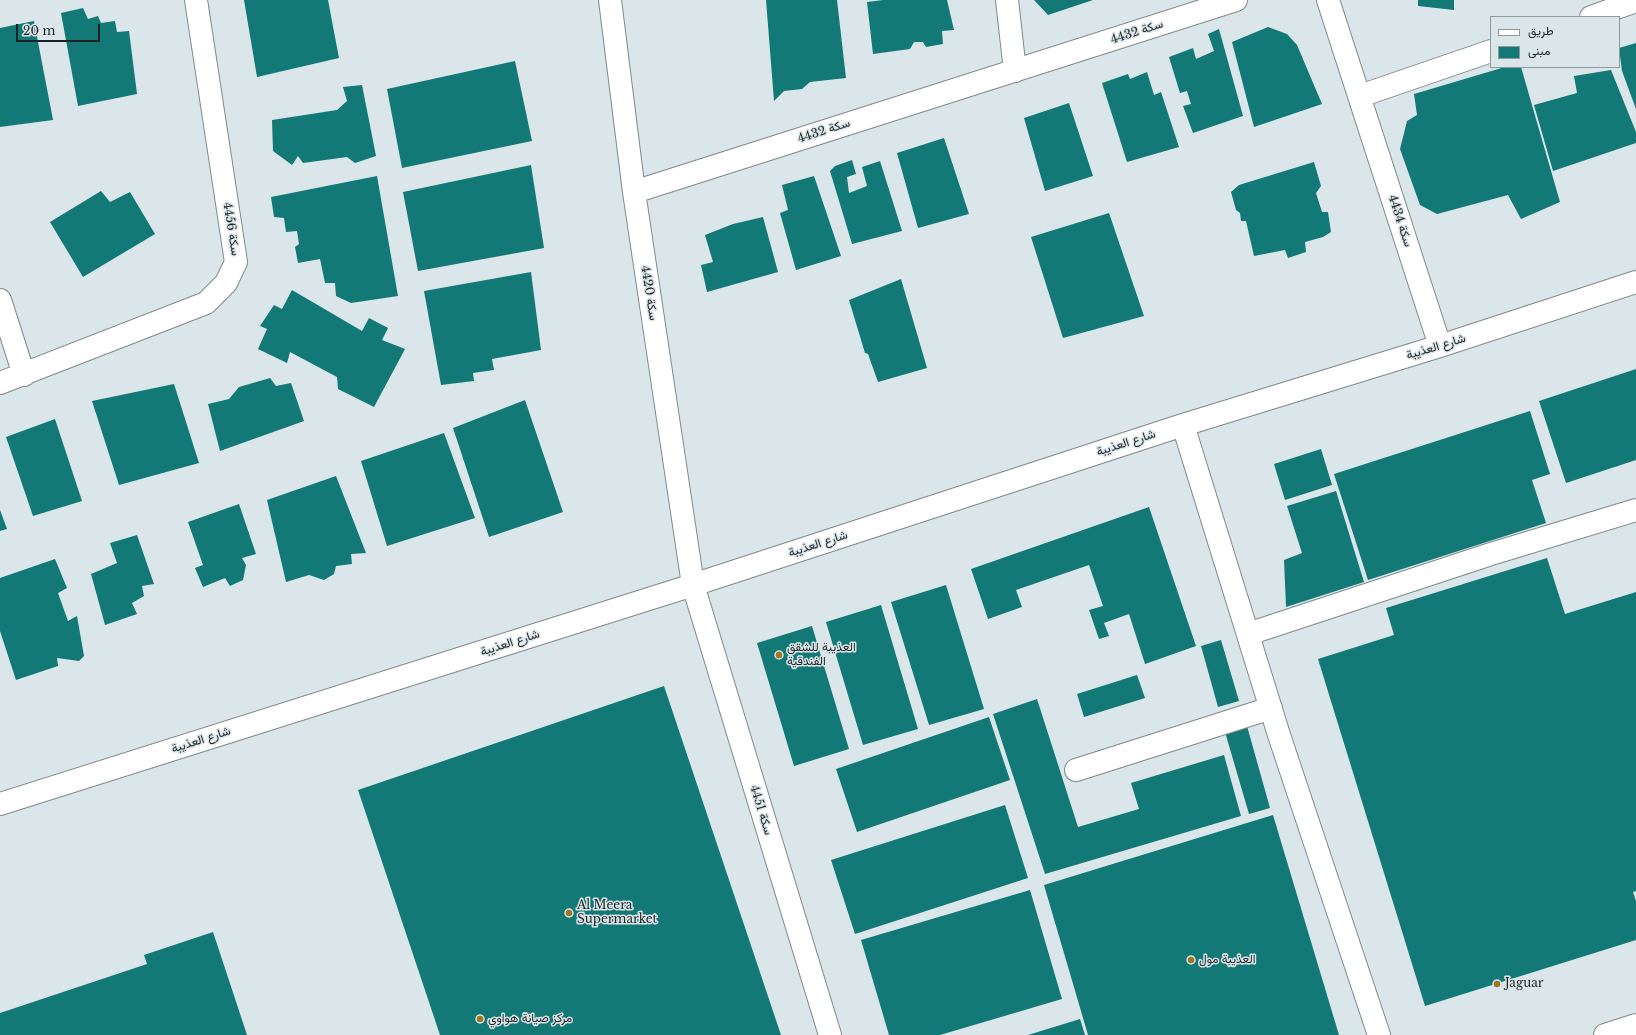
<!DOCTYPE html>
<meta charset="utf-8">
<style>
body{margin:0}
#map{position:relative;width:1636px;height:1035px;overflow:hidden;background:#dae6ea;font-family:"Libre Baskerville",Vazirmatn,serif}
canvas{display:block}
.legend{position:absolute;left:1490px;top:16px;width:130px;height:52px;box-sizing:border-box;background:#dae6ea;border:1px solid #8f989a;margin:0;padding:5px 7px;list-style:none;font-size:12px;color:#1e2223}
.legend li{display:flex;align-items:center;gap:8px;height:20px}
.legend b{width:20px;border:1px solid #8f989a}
.scale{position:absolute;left:16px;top:24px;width:84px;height:18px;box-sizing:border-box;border:2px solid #1e2223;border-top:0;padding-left:5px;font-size:12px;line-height:14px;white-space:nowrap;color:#1e2223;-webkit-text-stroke:3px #dae6ea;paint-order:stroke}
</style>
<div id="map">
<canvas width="1636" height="1035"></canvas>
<ul class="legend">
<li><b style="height:5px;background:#fff"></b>طريق</li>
<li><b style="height:11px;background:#127976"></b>مبنى</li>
</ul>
<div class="scale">20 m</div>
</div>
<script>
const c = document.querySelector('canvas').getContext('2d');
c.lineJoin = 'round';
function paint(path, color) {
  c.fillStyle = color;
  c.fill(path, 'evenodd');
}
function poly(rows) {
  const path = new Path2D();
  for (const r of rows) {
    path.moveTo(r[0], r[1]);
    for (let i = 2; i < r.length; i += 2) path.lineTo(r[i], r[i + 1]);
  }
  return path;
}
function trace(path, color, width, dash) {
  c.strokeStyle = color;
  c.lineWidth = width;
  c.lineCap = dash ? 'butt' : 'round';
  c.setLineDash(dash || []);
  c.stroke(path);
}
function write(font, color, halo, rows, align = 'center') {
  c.font = font + ' "Libre Baskerville",Vazirmatn,serif';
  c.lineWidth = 3;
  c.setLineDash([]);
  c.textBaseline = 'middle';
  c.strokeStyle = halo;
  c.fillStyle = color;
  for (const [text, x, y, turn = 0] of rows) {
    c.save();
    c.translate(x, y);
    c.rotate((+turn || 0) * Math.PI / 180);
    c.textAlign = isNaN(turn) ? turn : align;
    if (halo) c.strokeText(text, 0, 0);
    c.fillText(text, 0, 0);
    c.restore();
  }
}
const building = poly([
 [244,0,328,0,339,58,257,77],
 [766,0,837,0,846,78,810,82,802,89,784,91,774,101],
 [883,0,947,0,954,30,942,31,943,44,926,47,923,42,914,42,910,49,873,54,867,2],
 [1034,0,1093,0,1048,15],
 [1418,0,1454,0,1454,10,1418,6],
 [83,8,88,19,98,16,101,23,115,21,117,32,129,31,137,94,78,106,61,13],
 [34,21,53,120,0,127,0,28],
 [1268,27,1287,34,1297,45,1322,104,1254,127,1232,42],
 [1219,29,1243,116,1193,133,1183,106,1191,104,1187,91,1180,93,1169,57,1193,48,1196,59,1214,51,1208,34],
 [1636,43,1636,109,1622,71,1619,48],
 [515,61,532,141,402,168,387,89],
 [1505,67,1521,67,1560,202,1521,219,1508,195,1437,214,1420,205,1400,149,1407,121,1417,115,1414,94],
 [1611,70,1636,132,1636,143,1553,171,1534,105,1577,93,1574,76],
 [1147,72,1154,95,1161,92,1179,147,1127,162,1102,83,1128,74,1130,79],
 [362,85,376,156,355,163,347,157,303,163,298,156,292,165,273,151,272,120,337,110,347,101,343,87],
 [1069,103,1093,176,1045,191,1024,118],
 [944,138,969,214,918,228,897,153],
 [852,160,856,174,847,177,849,193,867,186,862,167,880,161,902,231,852,244,830,171,835,166],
 [1314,162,1321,186,1316,193,1322,212,1328,212,1331,232,1323,237,1305,242,1306,252,1288,258,1285,250,1254,256,1246,221,1241,221,1240,213,1236,210,1231,192,1239,185],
 [531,165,544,248,418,271,403,192],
 [377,176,398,296,351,303,336,296,335,283,325,283,320,259,298,263,295,247,299,244,297,231,286,232,284,218,274,217,271,197],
 [814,176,841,256,796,270,780,213,788,210,782,185],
 [101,191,110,202,130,192,155,234,83,277,50,222],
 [1109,213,1144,316,1063,338,1031,237],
 [763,217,778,272,707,292,701,265,713,262,705,235,733,224],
 [531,272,541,350,492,359,494,370,473,373,474,381,441,385,424,291],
 [901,279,927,368,878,382,868,354,865,353,849,300],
 [292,290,362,331,369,318,388,328,382,340,405,349,374,407,338,389,337,377,290,352,287,363,258,349,267,329,260,326,274,305,282,309],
 [1636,369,1636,460,1566,483,1539,401],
 [270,378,276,386,291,383,304,421,220,451,208,404,229,399,239,387],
 [174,384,199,463,119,485,92,401],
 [525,400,563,512,489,537,453,428],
 [1530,411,1550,474,1532,480,1546,523,1368,580,1334,474],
 [55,419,82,501,33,516,6,437],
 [444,433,475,518,387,546,361,461],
 [1321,449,1332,485,1285,500,1274,464],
 [336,476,366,553,351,554,352,564,336,566,334,574,324,580,309,575,286,582,267,500],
 [1336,491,1364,582,1286,607,1284,560,1302,553,1287,506],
 [239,504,256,554,242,558,246,565,243,580,230,586,225,578,203,587,195,568,203,565,188,522],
 [1149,507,1196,646,1145,664,1129,614,1104,623,1109,636,1099,639,1089,610,1103,606,1089,565,1016,590,1022,607,988,619,971,569],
 [0,510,7,529,0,531],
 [137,535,154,584,142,586,144,596,132,603,137,614,105,625,91,574,117,563,110,543],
 [1547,558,1565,614,1636,592,1636,891,1633,892,1636,901,1636,940,1425,1006,1318,659,1394,635,1386,608],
 [55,559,67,588,58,593,68,621,77,616,84,656,79,661,57,658,58,666,16,680,0,631,0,578],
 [946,585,984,709,929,725,891,602],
 [881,605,918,729,863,745,826,622],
 [812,626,849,749,794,766,757,643],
 [1221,640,1239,701,1218,707,1201,646],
 [1137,675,1145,698,1084,717,1077,694],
 [664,686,781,1035,440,1035,358,790],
 [1037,699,1078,827,1139,809,1131,783,1224,755,1241,816,1045,874,993,714],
 [989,717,1010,780,857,832,836,769],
 [1247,726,1270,808,1249,814,1225,732],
 [1005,805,1028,878,855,934,831,860],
 [1273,815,1339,1035,1088,1035,1044,885],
 [1030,890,1062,999,940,1035,889,1035,861,940],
 [213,932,247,1035,0,1035,0,1013,147,964,144,955],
 [1080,1019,1085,1035,1028,1035]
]);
const minor = poly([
 [610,0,634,192,693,585,830,1035],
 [1007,0,1015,71],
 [1328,0,1440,346],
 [1591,17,1636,1],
 [1360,96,1491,51],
 [634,192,1236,0],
 [0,300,24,375],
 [0,383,206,303,226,283,236,262,196,0],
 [1183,425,1279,735,1379,1035],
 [1248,634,1491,554,1636,510],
 [1076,770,1271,708],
 [0,804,693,585,1183,425,1440,346,1636,282],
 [1605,1035,1636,1025]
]);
const markers = [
 [779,655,4,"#9e7623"],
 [569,913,4,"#9e7623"],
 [1191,960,4,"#9e7623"],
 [1497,984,4,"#9e7623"],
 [480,1019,4,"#9e7623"]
];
const streetNames = [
 ["سكة 4432",1137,32,-18],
 ["سكة 4432",824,131,-18],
 ["سكة 4434",1400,221,72],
 ["سكة 4456",231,229,81],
 ["سكة 4420",649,293,81],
 ["شارع العذيبة",1436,347,-17],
 ["شارع العذيبة",1126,443,-18],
 ["شارع العذيبة",818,544,-18],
 ["شارع العذيبة",510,643,-18],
 ["شارع العذيبة",201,740,-18],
 ["سكة 4451",761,810,73]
];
const poiNames = [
 ["العذيبة للشقق",787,648],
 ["الفندقية",787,662],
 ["Al Meera",577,906],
 ["Supermarket",577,920],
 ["العذيبة مول",1199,960],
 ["Jaguar",1505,984],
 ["مركز صيانة هواوي",488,1019]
];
paint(building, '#127976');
trace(minor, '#7e898c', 24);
trace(minor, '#fff', 22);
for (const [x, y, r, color] of markers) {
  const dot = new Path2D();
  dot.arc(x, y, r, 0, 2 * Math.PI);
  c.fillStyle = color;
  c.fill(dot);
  trace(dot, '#dae6ea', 1.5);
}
write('12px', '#1e2223', '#dae6ea', streetNames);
write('12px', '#1e2223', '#dae6ea', poiNames, 'left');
</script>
